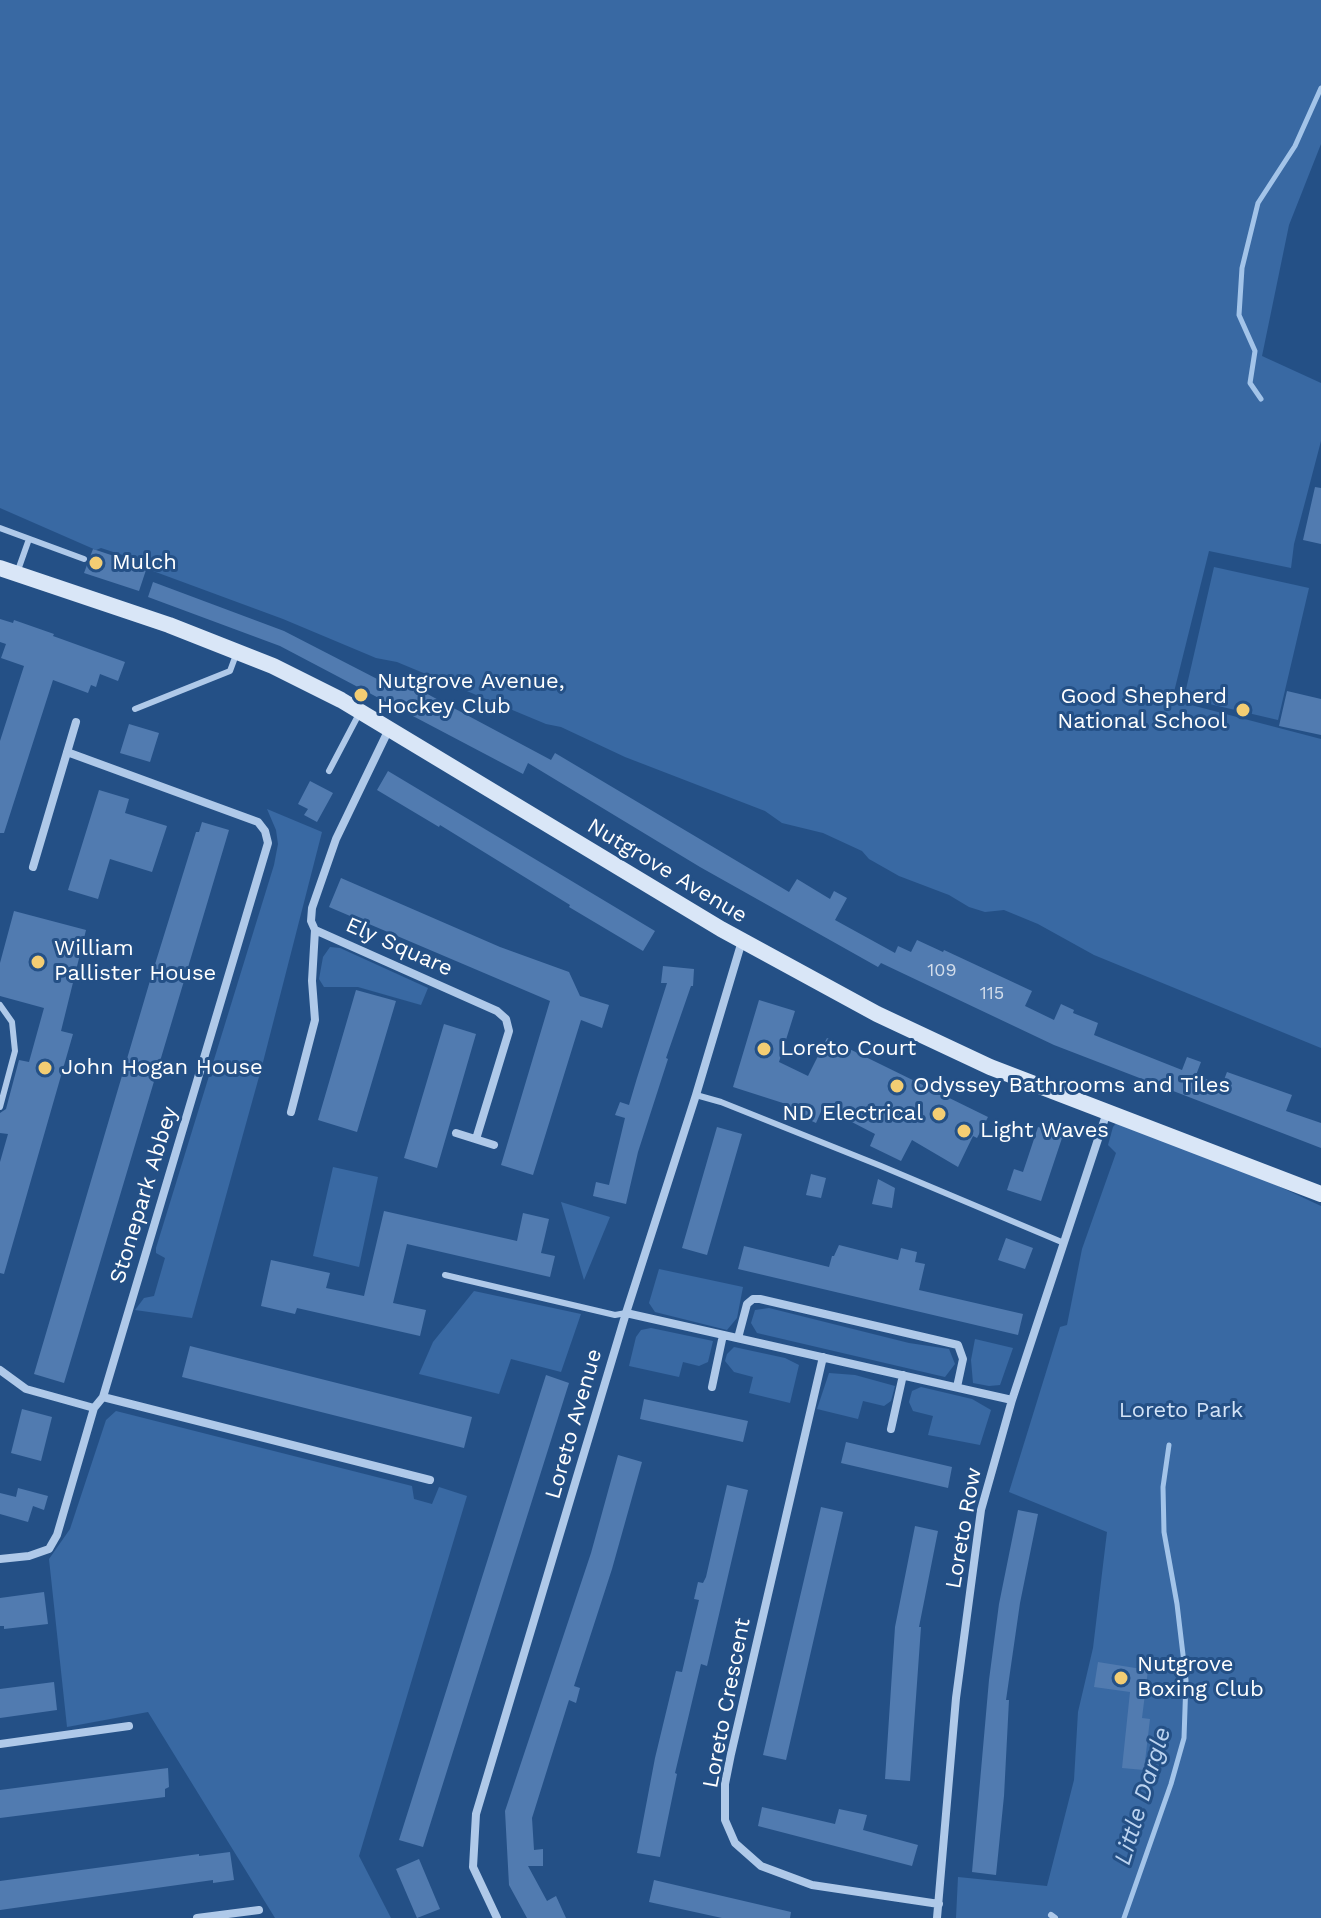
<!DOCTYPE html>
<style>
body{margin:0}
canvas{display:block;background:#245086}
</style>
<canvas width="1321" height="1918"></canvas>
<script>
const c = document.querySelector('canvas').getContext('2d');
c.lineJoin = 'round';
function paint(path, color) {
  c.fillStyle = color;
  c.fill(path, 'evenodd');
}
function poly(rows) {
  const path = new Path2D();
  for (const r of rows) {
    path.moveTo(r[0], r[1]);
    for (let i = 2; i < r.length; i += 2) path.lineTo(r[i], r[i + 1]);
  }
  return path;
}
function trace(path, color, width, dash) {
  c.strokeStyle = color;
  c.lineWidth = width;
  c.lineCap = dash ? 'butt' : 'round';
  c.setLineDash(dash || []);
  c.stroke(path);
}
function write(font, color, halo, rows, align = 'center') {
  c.font = font + ' "Work Sans",sans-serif';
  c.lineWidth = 6;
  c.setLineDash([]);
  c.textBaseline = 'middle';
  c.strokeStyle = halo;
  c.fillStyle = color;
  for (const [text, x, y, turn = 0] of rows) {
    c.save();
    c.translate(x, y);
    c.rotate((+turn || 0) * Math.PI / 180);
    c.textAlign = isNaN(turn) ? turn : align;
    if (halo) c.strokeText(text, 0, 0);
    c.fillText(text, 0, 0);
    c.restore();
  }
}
const green = poly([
 [0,0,1321,0,1321,144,1289,225,1262,356,1321,383,1321,441,1294,544,1291,568,1209,551,1172,700,1321,739,1321,1048,1094,955,1038,924,1004,910,985,912,969,907,949,895,899,876,869,859,862,851,823,833,782,823,765,811,625,757,561,727,546,724,397,662,376,658,283,619,153,571,153,565,101,548,96,550,0,508],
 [1214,567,1309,588,1278,720,1184,698],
 [267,809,322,832,262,1066,192,1318,135,1310,144,1298,154,1296,165,1258,156,1253,156,1248,274,865,278,844,276,830],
 [330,947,340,948,428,988,421,1005,358,987,324,987,319,979,323,957],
 [1124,1114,1321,1206,1321,1918,956,1918,958,1877,1047,1886,1074,1780,1078,1712,1093,1648,1107,1532,1009,1492,1060,1327,1067,1325,1082,1249,1116,1153,1108,1145,1113,1127],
 [333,1167,378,1177,359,1267,313,1256],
 [561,1202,610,1217,584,1280],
 [659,1269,743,1287,737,1318,727,1330,655,1312,649,1303],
 [474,1291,581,1314,561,1372,511,1359,499,1394,419,1374,433,1342],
 [769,1308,909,1343,949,1349,955,1364,945,1377,757,1333,751,1323,755,1310],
 [651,1328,713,1341,708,1362,699,1366,683,1362,679,1377,629,1366,636,1337,641,1330],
 [975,1339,1013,1348,1000,1385,989,1386,973,1383,971,1360],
 [734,1347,785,1358,799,1365,790,1403,749,1393,753,1377,734,1372,725,1361,727,1354],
 [829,1373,855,1375,895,1386,891,1401,884,1406,863,1401,858,1419,817,1409],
 [921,1387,972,1399,991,1410,980,1445,928,1435,933,1416,913,1411,909,1402,912,1391],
 [116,1411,412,1486,414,1499,432,1504,439,1487,467,1496,359,1856,391,1918,275,1918,148,1712,67,1727,49,1559,70,1529,106,1420]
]);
const stream = poly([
 [1261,399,1250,383,1255,351,1239,315,1242,268,1258,203,1295,146,1321,88],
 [1124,1918,1171,1784,1184,1738,1186,1680,1177,1604,1164,1532,1163,1487,1169,1445]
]);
const building = poly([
 [1315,487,1321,488,1321,544,1303,540],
 [93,549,147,567,139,591,84,573],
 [153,582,284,631,383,682,388,673,551,760,555,753,789,892,797,879,830,899,834,891,847,898,835,920,895,953,898,946,911,952,917,940,943,952,944,950,1032,991,1025,1006,1054,1020,1061,1004,1074,1010,1073,1013,1098,1023,1094,1035,1129,1049,1182,1070,1187,1057,1201,1062,1196,1075,1222,1085,1227,1072,1292,1095,1286,1111,1321,1123,1321,1148,1054,1045,881,963,878,967,700,867,528,763,523,774,280,646,148,597],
 [0,619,13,623,14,620,54,634,53,636,125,662,118,681,100,674,96,687,91,685,88,693,53,680,4,833,0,833,0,741,24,666,1,658,6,644,0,642],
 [1287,691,1321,699,1321,735,1279,726],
 [129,724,159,733,150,762,120,753],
 [388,771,655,931,643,951,569,907,570,905,440,825,439,827,377,790],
 [310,781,333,793,317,822,304,815,308,809,298,804],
 [99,790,129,799,125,813,167,826,152,872,110,859,98,899,68,890],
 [202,822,229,830,64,1383,34,1374,152,974,196,832,199,832],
 [341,878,500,947,569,972,580,996,609,1005,602,1028,581,1020,533,1175,501,1165,550,1001,329,907],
 [14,911,86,930,61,1031,73,1034,4,1274,0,1273,0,1162,8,1134,0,1133,0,1113,6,1109,19,1060,29,1062,44,1008,0,996,0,963],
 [663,966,694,969,693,986,691,986,666,1058,668,1059,638,1152,626,1204,593,1196,596,1182,609,1185,625,1118,615,1115,620,1102,629,1105,637,1078,667,983,661,983],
 [356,990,396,1001,357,1132,318,1120],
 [759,1000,795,1011,779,1062,808,1076,827,1038,988,1117,977,1138,973,1136,958,1167,912,1140,901,1161,870,1146,875,1134,823,1107,816,1123,784,1108,786,1104,733,1087],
 [444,1024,476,1034,437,1168,404,1158],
 [717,1127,742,1134,707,1255,682,1248],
 [1038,1127,1063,1135,1041,1201,1007,1190,1014,1169,1023,1172],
 [811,1174,826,1178,821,1198,806,1195],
 [878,1179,895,1188,892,1208,872,1204],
 [384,1211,517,1241,523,1213,549,1219,541,1253,555,1256,550,1277,407,1244,393,1303,426,1310,420,1336,297,1308,295,1314,261,1306,271,1260,330,1273,326,1288,364,1296],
 [1006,1238,1033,1248,1025,1269,998,1260],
 [839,1245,898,1260,901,1248,917,1252,915,1262,925,1264,919,1290,1023,1314,1018,1335,738,1269,744,1246,829,1267,832,1256,834,1256],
 [190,1346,472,1417,464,1448,182,1377],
 [546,1375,569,1383,423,1847,399,1840],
 [644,1399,748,1421,743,1442,640,1419],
 [22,1409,52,1417,41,1461,11,1453],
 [846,1442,952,1467,948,1488,841,1463],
 [618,1455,642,1462,612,1569,574,1686,580,1688,576,1703,569,1700,532,1818,534,1850,543,1849,543,1866,528,1866,547,1901,556,1896,566,1918,527,1918,509,1885,505,1811,591,1553],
 [727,1485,748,1490,707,1666,701,1664,675,1773,677,1774,660,1857,637,1853,655,1758,676,1671,682,1672,699,1600,694,1599,698,1582,703,1583,706,1577],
 [18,1488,48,1496,44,1510,33,1506,28,1522,0,1514,0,1493,16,1497],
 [821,1507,843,1512,786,1760,763,1755],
 [1018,1510,1038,1514,1020,1603,1006,1700,1009,1700,1004,1796,996,1875,972,1872,989,1680,999,1604],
 [915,1526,938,1531,919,1627,921,1627,910,1781,885,1779,895,1627],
 [44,1592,48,1624,4,1629,4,1626,0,1626,0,1598],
 [1098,1662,1148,1670,1142,1718,1150,1719,1144,1770,1122,1768,1130,1692,1094,1687],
 [54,1682,57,1710,0,1718,0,1689],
 [168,1768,169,1787,165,1789,165,1797,0,1818,0,1790],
 [762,1807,835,1824,839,1809,867,1815,863,1830,918,1845,912,1866,758,1826],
 [230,1852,234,1880,213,1883,213,1880,0,1910,0,1881,199,1854,199,1856],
 [419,1859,440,1909,417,1918,396,1869],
 [654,1880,791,1912,790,1918,722,1918,649,1902]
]);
const service = poly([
 [0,528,84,559],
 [17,573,29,539],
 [135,709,230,671,237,652],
 [329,771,360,712],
 [0,1005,12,1022,15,1051,0,1107],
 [696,1095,721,1102,881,1166,1064,1243],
 [445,1275,615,1315,626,1313],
 [1051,1915,1055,1918]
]);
const minor = poly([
 [389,729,336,839,312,908,311,921,315,930,497,1011,506,1019,509,1031,476,1139],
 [33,867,76,722],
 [291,1112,315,1020,312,981,315,930],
 [456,1133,494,1145],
 [626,1313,1012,1400],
 [738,1338,747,1304,753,1299,760,1299,958,1345,963,1359,957,1387],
 [823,1357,731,1754,725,1784,725,1820,735,1843,761,1866,812,1885,939,1904],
 [0,1370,26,1389,94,1408],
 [712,1387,723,1335],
 [103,1397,430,1480],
 [891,1429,903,1375],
 [0,1559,29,1556,49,1549,57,1535,94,1408,103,1397,268,843,265,831,258,822,67,752],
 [0,1744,129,1726],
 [197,1918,259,1910],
 [497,1918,473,1867,476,1814,626,1313,696,1095,742,941],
 [937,1918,956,1698,981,1510,1012,1400,1107,1112]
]);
const secondary = poly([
 [0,568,169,625,273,666,341,700,721,929,877,1014,990,1067,1321,1194]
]);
const markers = [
 [96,563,8,"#f3cd73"],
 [361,695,8,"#f3cd73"],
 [1243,710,8,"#f3cd73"],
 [38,962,8,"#f3cd73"],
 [764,1049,8,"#f3cd73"],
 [45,1068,8,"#f3cd73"],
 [897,1086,8,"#f3cd73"],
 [939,1114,8,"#f3cd73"],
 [964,1131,8,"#f3cd73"],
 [1121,1678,8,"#f3cd73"]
];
const numberNames = [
 ["109",942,971],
 ["115",992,994]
];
const poiNames = [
 ["Mulch",112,563],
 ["Nutgrove Avenue,",377,682],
 ["Hockey Club",377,707],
 ["Good Shepherd",1227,697,"right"],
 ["National School",1227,722,"right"],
 ["William",54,949],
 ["Pallister House",54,974],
 ["Loreto Court",780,1049],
 ["John Hogan House",61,1068],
 ["Odyssey Bathrooms and Tiles",913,1086],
 ["ND Electrical",923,1114,"right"],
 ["Light Waves",980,1131],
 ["Nutgrove",1137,1665],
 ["Boxing Club",1137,1690]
];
const streetNames = [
 ["Nutgrove Avenue",667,871,31],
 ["Ely Square",399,947,24],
 ["Stonepark Abbey",144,1195,-73],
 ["Loreto Avenue",574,1424,-74],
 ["Loreto Row",964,1528,-80],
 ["Loreto Crescent",727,1703,-79]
];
const parkNames = [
 ["Loreto Park",1181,1411]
];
const waterNames = [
 ["Little Dargle",1143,1796,-73]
];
paint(green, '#3969a3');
trace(stream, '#a3c4e9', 5);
paint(building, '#517bb0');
trace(service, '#afc9e9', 6);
trace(minor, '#afc9e9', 8);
trace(secondary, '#d9e6f7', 16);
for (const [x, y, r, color] of markers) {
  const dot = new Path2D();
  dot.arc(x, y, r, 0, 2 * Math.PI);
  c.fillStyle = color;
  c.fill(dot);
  trace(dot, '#245086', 3);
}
write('18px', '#d4deeb', null, numberNames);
write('22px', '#fff', '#245086', poiNames, 'left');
write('22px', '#fff', '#245086', streetNames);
write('22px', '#d3e3f7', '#245086', parkNames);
write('italic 24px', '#bbd3f0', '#245086', waterNames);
</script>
